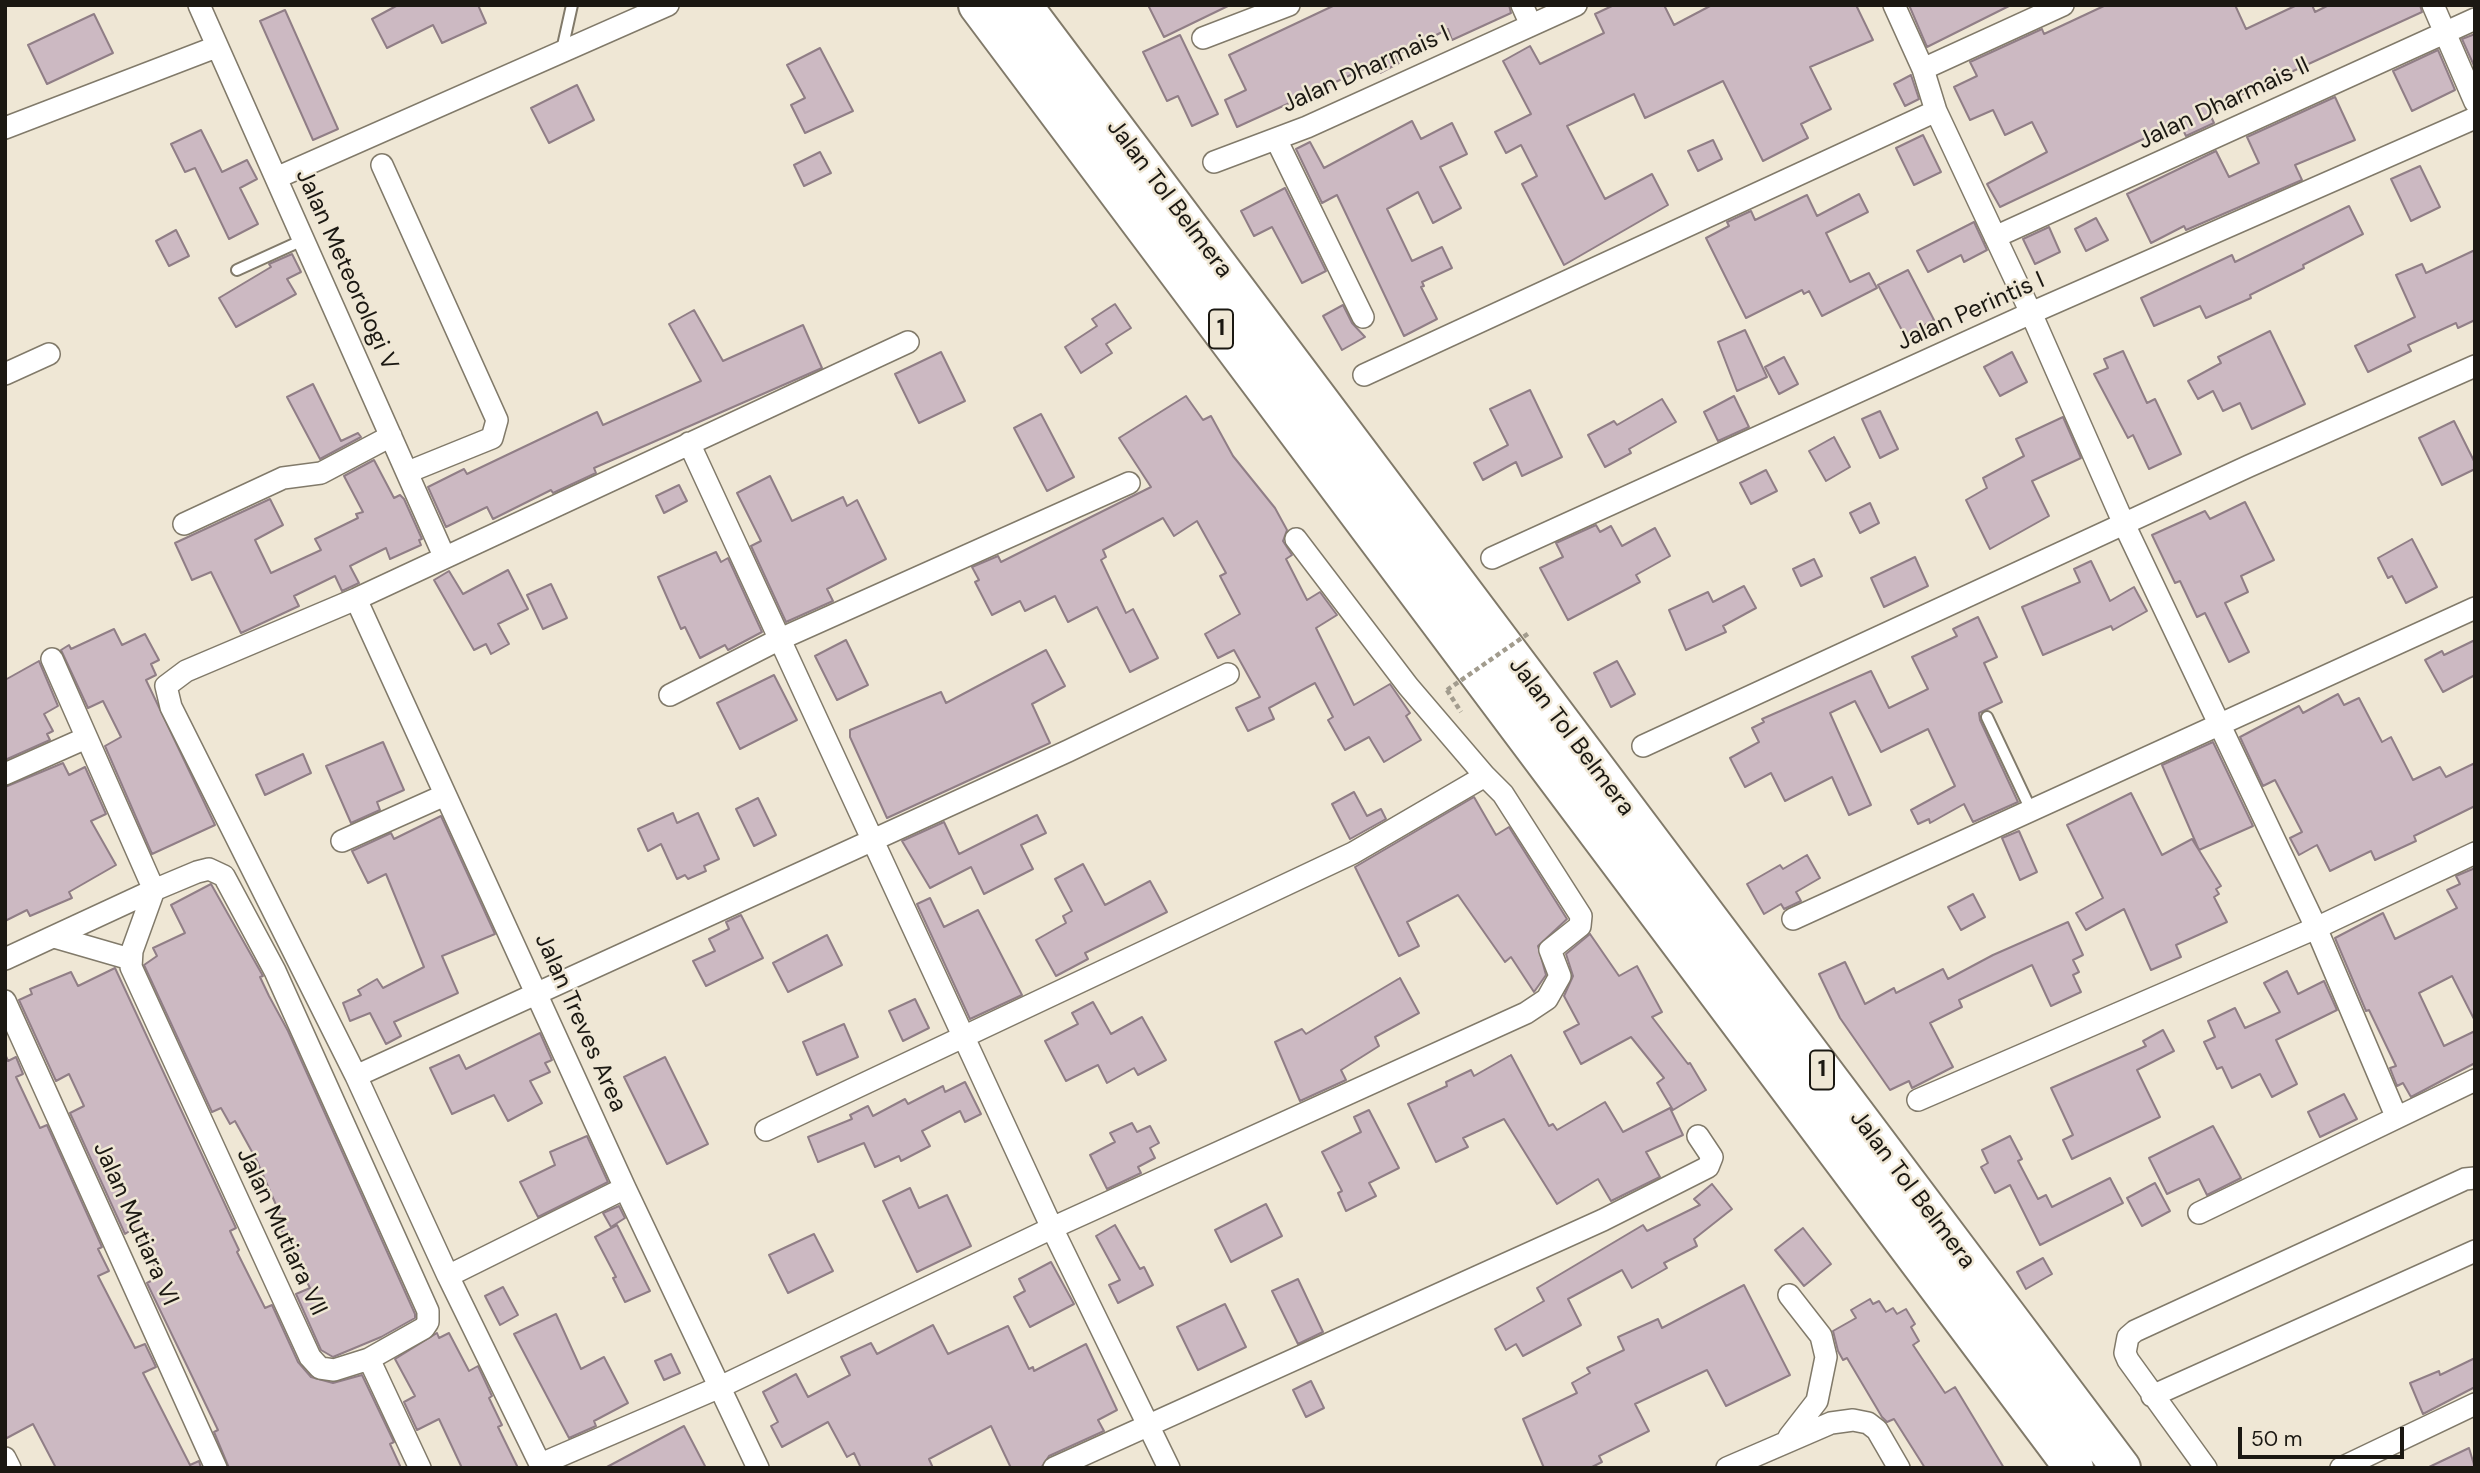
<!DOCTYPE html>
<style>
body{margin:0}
#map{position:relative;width:2480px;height:1473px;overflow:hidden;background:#efe7d5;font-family:"DM Sans",sans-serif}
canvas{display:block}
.frame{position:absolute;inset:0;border:7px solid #1b1812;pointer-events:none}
.scale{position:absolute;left:2238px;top:1427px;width:166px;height:32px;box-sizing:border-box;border:4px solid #1b1812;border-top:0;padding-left:9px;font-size:21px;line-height:24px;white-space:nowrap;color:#1b1812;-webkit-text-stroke:5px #efe7d5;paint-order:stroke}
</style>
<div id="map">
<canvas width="2480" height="1473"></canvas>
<div class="frame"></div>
<div class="scale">50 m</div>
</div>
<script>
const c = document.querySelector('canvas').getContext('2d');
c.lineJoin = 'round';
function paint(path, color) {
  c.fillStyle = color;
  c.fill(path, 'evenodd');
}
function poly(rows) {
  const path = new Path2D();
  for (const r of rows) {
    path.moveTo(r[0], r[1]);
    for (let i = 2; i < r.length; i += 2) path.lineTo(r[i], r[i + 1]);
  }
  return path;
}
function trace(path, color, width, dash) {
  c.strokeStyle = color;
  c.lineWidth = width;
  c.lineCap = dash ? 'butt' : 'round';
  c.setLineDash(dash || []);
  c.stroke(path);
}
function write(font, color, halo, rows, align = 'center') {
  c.font = font + ' "DM Sans",sans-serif';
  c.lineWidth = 5;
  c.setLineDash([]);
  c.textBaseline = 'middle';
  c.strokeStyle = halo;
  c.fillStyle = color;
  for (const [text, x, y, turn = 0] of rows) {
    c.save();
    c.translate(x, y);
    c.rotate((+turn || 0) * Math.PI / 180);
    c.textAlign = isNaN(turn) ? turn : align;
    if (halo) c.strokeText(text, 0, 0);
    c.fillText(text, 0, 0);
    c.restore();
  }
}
const building = poly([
 [398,5,478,5,486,23,442,43,433,25,387,48,372,19,398,5],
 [1148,5,1230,5,1164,37,1148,5],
 [1335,5,1509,5,1511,13,1452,40,1448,29,1395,56,1399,63,1380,73,1375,64,1237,127,1225,100,1246,90,1229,55,1335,5],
 [1614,5,1664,5,1674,25,1712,5,1856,5,1873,40,1810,67,1831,109,1801,124,1808,138,1763,161,1723,81,1645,118,1634,94,1567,126,1605,199,1652,174,1668,205,1564,265,1522,184,1537,176,1521,145,1506,153,1495,132,1531,114,1503,61,1530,46,1540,64,1604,33,1595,14,1614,5],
 [1909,5,2011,5,1927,47,1909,5],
 [2106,5,2235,5,2246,29,2297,5,2312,5,2315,12,2329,5,2420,5,2422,12,2208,110,2214,123,2186,136,2179,122,2000,207,1987,184,2047,152,2032,122,2005,135,1993,110,1970,120,1954,87,1977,76,1970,62,2042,29,2044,34,2106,5],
 [285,10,338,129,313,140,260,21,285,10],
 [94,14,113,53,47,84,28,45,94,14],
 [2475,34,2475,68,2462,39,2475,34],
 [1180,35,1218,114,1192,126,1178,96,1167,101,1143,52,1180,35],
 [820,48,853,111,805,133,791,105,805,98,787,65,820,48],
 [2438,50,2455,90,2412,111,2393,71,2438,50],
 [1911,75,1919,99,1905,106,1894,84,1911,75],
 [577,85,594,120,549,143,531,108,577,85],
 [2335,97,2355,140,2295,165,2302,180,2186,230,2184,226,2151,243,2127,194,2216,151,2229,177,2259,163,2247,137,2335,97],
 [1412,121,1421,139,1452,123,1467,154,1440,167,1461,208,1433,223,1418,192,1387,209,1412,261,1442,247,1452,268,1422,282,1424,286,1421,287,1437,319,1404,336,1337,195,1322,203,1296,149,1310,142,1324,168,1412,121],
 [201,130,222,172,247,160,257,179,240,188,258,224,229,239,195,168,185,172,171,144,201,130],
 [1923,135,1941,172,1914,185,1896,148,1923,135],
 [1713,140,1722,159,1698,171,1688,151,1713,140],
 [820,152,831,173,804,186,794,165,820,152],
 [2420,166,2440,207,2411,221,2391,179,2420,166],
 [1285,188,1326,271,1302,283,1272,227,1254,236,1241,211,1285,188],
 [1859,194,1868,212,1826,233,1850,282,1869,273,1877,288,1822,316,1809,291,1804,294,1802,290,1746,318,1706,238,1729,226,1727,222,1751,211,1755,220,1807,195,1817,216,1859,194],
 [2349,206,2363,234,2303,265,2304,268,2250,295,2251,298,2206,318,2200,306,2154,326,2141,298,2232,255,2235,262,2349,206],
 [2096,218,2108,240,2086,251,2075,229,2096,218],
 [1974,222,1987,250,1964,262,1961,255,1928,272,1917,251,1974,222],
 [2049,227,2060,252,2035,264,2023,239,2049,227],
 [176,230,189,256,169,266,156,241,176,230],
 [2475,250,2475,320,2458,328,2456,323,2408,345,2411,351,2368,372,2355,346,2415,317,2396,275,2422,264,2426,273,2475,250],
 [292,254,301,272,287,279,296,294,236,327,219,298,271,267,269,264,292,254],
 [1908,270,1934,320,1905,336,1878,285,1908,270],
 [1115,304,1131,328,1106,344,1112,353,1081,373,1065,347,1097,326,1092,319,1115,304],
 [1343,305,1352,323,1365,337,1342,350,1323,316,1343,305],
 [694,310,723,361,803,325,822,368,594,468,596,473,553,493,551,490,493,519,487,507,446,527,428,487,464,469,467,474,597,412,603,425,701,381,669,324,694,310],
 [1745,330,1767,377,1737,391,1718,342,1745,330],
 [2270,331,2305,404,2252,429,2240,403,2223,411,2213,391,2198,399,2188,381,2221,363,2218,357,2270,331],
 [2123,351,2147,403,2155,399,2181,454,2149,469,2133,435,2128,438,2094,374,2108,368,2104,359,2123,351],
 [941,352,965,401,919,423,895,374,941,352],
 [2012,352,2027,382,2000,396,1984,367,2012,352],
 [1784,357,1798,384,1779,394,1765,367,1784,357],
 [313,384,341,441,358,433,361,437,320,459,287,397,313,384],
 [1530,390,1562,457,1522,476,1516,462,1483,480,1474,463,1508,445,1490,409,1530,390],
 [1186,396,1203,420,1211,416,1233,456,1275,508,1287,530,1283,541,1292,555,1286,559,1307,600,1320,592,1337,615,1316,628,1354,705,1390,684,1410,713,1406,716,1421,740,1384,762,1369,737,1345,750,1328,720,1333,717,1315,683,1269,708,1274,719,1248,731,1236,708,1260,697,1234,650,1218,658,1205,634,1240,614,1220,576,1226,573,1197,521,1174,536,1163,518,1103,550,1106,557,1101,560,1126,613,1133,609,1158,658,1130,672,1097,607,1068,622,1055,596,1025,611,1020,601,992,615,975,582,979,580,972,567,998,556,1001,562,1151,487,1119,438,1186,396],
 [1734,396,1749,427,1718,441,1704,412,1734,396],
 [1662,399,1676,422,1629,449,1631,453,1605,467,1588,435,1614,421,1617,425,1662,399],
 [1880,411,1898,449,1880,458,1862,419,1880,411],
 [1041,414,1074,477,1047,491,1014,428,1041,414],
 [2063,417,2081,458,2032,481,2049,516,1990,549,1966,500,1987,488,1983,478,2024,456,2016,439,2063,417],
 [2454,421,2475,463,2475,469,2442,485,2419,438,2454,421],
 [1834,437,1850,467,1826,481,1809,451,1834,437],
 [374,460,394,498,400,495,404,499,422,539,419,540,421,545,390,559,386,548,350,566,359,583,342,591,335,576,294,596,299,606,241,633,211,572,192,580,175,543,270,499,283,525,255,540,271,573,321,550,315,539,358,518,356,514,363,512,344,476,374,460],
 [1766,470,1777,491,1751,504,1740,483,1766,470],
 [770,476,792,521,843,497,847,506,857,500,886,559,827,589,833,601,786,622,751,546,761,541,737,493,770,476],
 [679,485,687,501,664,513,656,496,679,485],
 [2245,502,2274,560,2241,576,2248,592,2225,603,2249,652,2229,662,2205,613,2197,617,2180,581,2175,583,2152,535,2205,511,2210,519,2245,502],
 [1870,503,1879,523,1860,533,1850,513,1870,503],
 [1596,525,1600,532,1611,526,1622,546,1655,528,1670,556,1636,575,1640,582,1568,620,1540,568,1563,557,1556,543,1596,525],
 [2412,539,2437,587,2406,603,2392,576,2388,578,2378,558,2412,539],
 [716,552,721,562,728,558,762,632,728,650,725,645,700,658,685,627,681,629,658,577,716,552],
 [1915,557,1928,586,1884,607,1871,578,1915,557],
 [1814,559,1822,576,1801,586,1793,569,1814,559],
 [2091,561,2110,601,2134,587,2147,611,2113,630,2111,626,2043,655,2022,607,2080,582,2074,569,2091,561],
 [508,570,528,609,498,624,509,644,491,654,486,644,474,650,434,580,449,571,463,594,508,570],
 [551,584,567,618,543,629,527,595,551,584],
 [1744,586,1756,608,1723,626,1726,632,1686,650,1669,610,1708,592,1713,602,1744,586],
 [1978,617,1997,657,1984,663,2002,702,1979,713,1980,720,2018,802,1973,822,1964,804,1930,823,1929,819,1918,824,1911,810,1955,786,1928,729,1881,752,1855,701,1830,713,1871,805,1849,815,1832,777,1785,801,1771,773,1745,787,1730,758,1759,742,1752,728,1764,722,1762,719,1871,671,1889,708,1928,689,1912,657,1957,636,1953,629,1978,617],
 [114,629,122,645,145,634,159,660,151,664,156,675,146,680,215,825,152,854,105,746,121,737,103,701,88,708,61,650,69,645,71,649,114,629],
 [846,640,868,685,837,700,815,656,846,640],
 [2475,640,2475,675,2443,692,2425,660,2442,651,2444,655,2475,640],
 [1046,650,1065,686,1032,704,1050,743,887,818,850,737,850,730,941,692,946,703,1046,650],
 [39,661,58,706,44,714,53,731,47,734,50,740,5,760,5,680,39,661],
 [1617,661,1635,694,1611,707,1594,673,1617,661],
 [774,675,797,720,740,749,717,703,774,675],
 [2338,694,2344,705,2359,698,2382,742,2391,737,2413,780,2440,767,2446,777,2475,763,2475,806,2414,836,2416,841,2375,860,2371,851,2330,871,2317,845,2299,855,2290,838,2302,832,2275,780,2263,786,2240,737,2299,706,2303,713,2338,694],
 [383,742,404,790,377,802,380,810,351,823,326,766,383,742],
 [2213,742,2253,826,2199,850,2162,765,2213,742],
 [303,754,311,773,265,795,256,775,303,754],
 [63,763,69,775,85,767,106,814,91,821,116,865,69,892,72,898,30,916,27,910,5,921,5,787,63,763],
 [1354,792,1367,816,1381,809,1386,819,1350,839,1332,804,1354,792],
 [2131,793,2162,855,2192,839,2221,886,2216,889,2219,894,2214,897,2227,922,2176,945,2181,957,2151,970,2124,909,2086,930,2076,913,2103,898,2067,825,2131,793],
 [1474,797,1496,835,1509,827,1567,919,1538,946,1546,975,1534,992,1511,957,1505,962,1458,895,1407,922,1419,946,1399,956,1355,867,1474,797],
 [758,798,776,835,754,846,736,809,758,798],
 [673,813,677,823,698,813,719,859,704,866,706,871,688,879,685,875,677,879,661,844,648,851,638,829,673,813],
 [1037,815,1046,833,1021,845,1033,869,984,894,971,867,930,888,902,841,944,822,959,854,1037,815],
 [441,816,495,934,442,956,458,993,394,1022,401,1036,386,1044,370,1013,350,1021,343,1003,361,995,358,990,377,979,383,988,424,967,386,874,368,883,352,851,391,833,394,839,441,816],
 [2019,831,2037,872,2020,880,2002,838,2019,831],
 [1807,855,1820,878,1796,892,1801,901,1784,909,1781,904,1764,914,1747,884,1780,865,1783,869,1807,855],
 [1083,864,1105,905,1150,881,1167,912,1085,953,1088,959,1056,976,1036,940,1066,923,1063,916,1072,911,1055,879,1083,864],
 [2475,868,2475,1021,2452,976,2419,993,2444,1046,2475,1031,2475,1063,2411,1097,2403,1083,2397,1086,2390,1068,2396,1066,2369,1010,2366,1011,2335,938,2383,913,2395,939,2457,908,2447,890,2460,884,2456,876,2475,868],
 [211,884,263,976,260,977,269,996,288,1031,415,1314,415,1318,381,1337,333,1357,321,1350,296,1294,310,1288,283,1234,276,1215,280,1214,256,1159,235,1121,230,1124,221,1108,212,1112,144,965,157,956,153,948,185,933,171,905,211,884],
 [1973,894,1985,917,1961,930,1948,907,1973,894],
 [930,898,944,927,978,910,1022,995,970,1019,917,904,930,898],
 [741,915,763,958,706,986,693,961,715,951,709,939,729,929,726,922,741,915],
 [2068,922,2083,955,2073,960,2079,972,2073,975,2081,992,2051,1006,2032,965,1959,1000,1962,1007,1930,1023,1953,1067,1912,1088,1909,1081,1890,1090,1840,1018,1819,974,1845,962,1865,1004,1894,988,1896,993,1943,969,1948,979,1993,955,2068,922],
 [1590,934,1619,976,1637,966,1662,1012,1652,1017,1688,1064,1690,1063,1706,1090,1673,1110,1657,1083,1664,1078,1631,1037,1581,1064,1564,1032,1579,1024,1564,996,1573,976,1566,954,1590,934],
 [827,935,842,965,788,992,773,963,827,935],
 [115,968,229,1213,236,1228,230,1231,239,1250,237,1252,265,1308,272,1305,298,1362,311,1377,333,1383,362,1375,394,1442,390,1444,401,1468,229,1468,214,1432,218,1430,147,1283,160,1276,134,1228,125,1234,70,1113,84,1106,69,1074,56,1081,19,1000,32,994,30,989,71,972,78,986,115,968],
 [2287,971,2298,994,2324,981,2337,1010,2276,1040,2297,1084,2272,1097,2260,1074,2232,1088,2222,1067,2217,1069,2204,1042,2215,1037,2208,1021,2235,1008,2245,1028,2280,1012,2264,983,2287,971],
 [1400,978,1419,1013,1375,1037,1379,1046,1341,1070,1346,1080,1300,1101,1275,1042,1302,1029,1306,1034,1400,978],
 [915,999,929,1028,903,1041,889,1011,915,999],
 [1093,1002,1111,1034,1142,1017,1166,1060,1138,1075,1134,1068,1107,1083,1098,1065,1066,1081,1045,1041,1078,1024,1072,1013,1093,1002],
 [844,1024,858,1057,817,1075,803,1042,844,1024],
 [2163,1030,2174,1051,2137,1070,2160,1117,2072,1159,2063,1140,2073,1135,2051,1088,2146,1046,2143,1041,2163,1030],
 [540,1033,552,1060,545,1063,550,1072,530,1081,542,1103,508,1121,494,1095,452,1114,430,1068,459,1055,466,1069,540,1033],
 [5,1054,8,1061,16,1057,23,1074,16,1077,40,1128,47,1125,102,1247,98,1249,109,1271,98,1276,135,1348,145,1344,156,1367,143,1373,190,1465,199,1461,201,1468,56,1468,33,1424,5,1439,5,1054],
 [1511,1055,1549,1126,1553,1124,1557,1130,1605,1102,1623,1132,1670,1108,1683,1135,1646,1152,1660,1177,1611,1201,1598,1179,1557,1204,1504,1119,1463,1138,1468,1147,1436,1162,1408,1104,1447,1086,1446,1082,1471,1070,1474,1076,1511,1055],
 [665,1057,708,1144,667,1164,624,1077,665,1057],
 [965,1082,981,1114,965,1122,960,1111,922,1131,930,1146,901,1161,899,1156,875,1167,864,1143,818,1162,808,1137,852,1119,850,1115,868,1106,873,1116,905,1099,908,1104,943,1086,945,1092,965,1082],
 [2344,1094,2357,1119,2320,1137,2308,1112,2344,1094],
 [1369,1110,1399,1168,1369,1183,1376,1196,1346,1211,1338,1193,1342,1191,1322,1152,1361,1132,1354,1117,1369,1110],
 [1132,1123,1137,1132,1150,1126,1159,1143,1150,1148,1155,1158,1138,1167,1141,1173,1107,1189,1090,1155,1115,1142,1110,1133,1132,1123],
 [2213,1126,2241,1178,2207,1195,2199,1179,2167,1194,2149,1158,2213,1126],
 [587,1136,608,1182,538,1217,520,1182,555,1165,550,1152,587,1136],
 [2010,1136,2022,1159,2018,1161,2038,1199,2046,1195,2052,1207,2110,1178,2123,1203,2040,1245,2010,1185,1995,1193,1981,1167,1988,1163,1982,1150,2010,1136],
 [2155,1183,2170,1211,2142,1226,2127,1198,2155,1183],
 [1712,1184,1732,1209,1694,1239,1697,1246,1664,1263,1667,1268,1632,1288,1622,1270,1568,1299,1581,1325,1523,1356,1516,1344,1506,1350,1495,1329,1544,1301,1537,1288,1643,1225,1647,1231,1700,1205,1694,1199,1712,1184],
 [910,1188,919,1208,947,1195,971,1246,917,1272,883,1201,910,1188],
 [1266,1204,1282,1236,1231,1262,1215,1230,1266,1204],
 [619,1206,625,1218,611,1227,603,1213,619,1206],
 [617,1225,650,1291,625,1302,613,1278,616,1277,595,1237,617,1225],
 [1115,1225,1140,1269,1144,1267,1153,1285,1118,1303,1109,1285,1120,1280,1096,1236,1115,1225],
 [1803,1228,1831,1264,1804,1286,1775,1250,1803,1228],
 [814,1234,833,1271,788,1293,769,1255,814,1234],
 [2043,1258,2052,1274,2026,1289,2017,1272,2043,1258],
 [1051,1262,1074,1304,1030,1327,1014,1297,1025,1291,1019,1279,1051,1262],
 [1298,1279,1323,1332,1298,1344,1272,1291,1298,1279],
 [1744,1285,1790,1375,1726,1406,1707,1370,1635,1404,1649,1431,1599,1456,1602,1462,1590,1468,1544,1468,1523,1419,1577,1393,1572,1383,1590,1373,1587,1368,1624,1350,1618,1337,1658,1319,1662,1328,1744,1285],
 [503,1287,518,1315,500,1325,485,1296,503,1287],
 [1870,1299,1873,1304,1879,1301,1886,1312,1893,1308,1897,1314,1906,1309,1915,1324,1911,1327,1919,1341,1913,1345,1945,1393,1955,1387,2004,1468,1925,1468,1894,1419,1887,1422,1882,1417,1847,1358,1843,1360,1838,1351,1833,1331,1856,1318,1851,1310,1870,1299],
 [1225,1304,1246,1347,1198,1370,1177,1327,1225,1304],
 [556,1314,581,1369,604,1357,628,1403,594,1421,596,1426,569,1438,514,1334,556,1314],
 [933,1325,948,1354,1008,1326,1029,1369,1033,1367,1034,1371,1086,1344,1117,1410,1098,1420,1104,1431,1049,1456,1041,1468,1011,1468,991,1426,929,1459,933,1468,861,1468,854,1453,847,1457,828,1422,782,1447,771,1426,778,1422,763,1392,796,1374,808,1397,850,1375,841,1357,871,1343,877,1354,933,1325],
 [437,1333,439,1338,449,1333,469,1371,478,1366,492,1396,489,1398,502,1425,498,1427,518,1468,462,1468,439,1419,417,1430,404,1402,415,1396,395,1359,437,1333],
 [671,1354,680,1373,664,1380,655,1361,671,1354],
 [2475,1358,2475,1387,2423,1414,2410,1383,2439,1371,2440,1375,2475,1358],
 [1311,1381,1324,1408,1306,1417,1293,1390,1311,1381],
 [684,1426,706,1468,605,1468,684,1426],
 [2469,1448,2475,1468,2427,1468,2469,1448]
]);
const path = poly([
 [1447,690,1461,712]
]);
const service = poly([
 [562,50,572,5],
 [237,270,303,240],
 [1987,717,2031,810]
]);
const minor = poly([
 [199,5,444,556],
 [1522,5,1531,25],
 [1894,5,1923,69,1936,111,2031,313,2124,524,2314,923,2396,1116],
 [2433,5,2475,102],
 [1203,38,1289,5],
 [1923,69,2063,5],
 [5,128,216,47],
 [1276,139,1363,317],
 [1214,162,1307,127,1576,5],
 [382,165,497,420,492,438,408,472],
 [276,178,668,5],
 [1995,237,2475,19],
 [5,374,49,354],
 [1364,375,1936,111],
 [689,443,1052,1228,1169,1468],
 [184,524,283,478,321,473,391,436],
 [1492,558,2031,313,2475,118],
 [356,599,625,1188,758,1468],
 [52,659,154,890],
 [670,695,778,640,1129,483],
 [1643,746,2249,466,2475,366],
 [5,774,86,738],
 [342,841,445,795],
 [1793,919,2475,608],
 [54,937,130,959],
 [5,959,154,890,197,872,209,869,224,876,275,971,428,1311,428,1322,424,1328,369,1359,334,1370,320,1368,310,1357,131,967,132,951,154,890],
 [5,1001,216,1468],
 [356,1076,1068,751,1228,674],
 [1918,1100,2316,928,2475,853],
 [766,1130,1353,853,1485,776,1408,686,1296,539],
 [2199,1213,2475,1080],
 [448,1276,625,1188],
 [369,1359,420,1468],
 [2152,1396,2475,1251],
 [1789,1437,1817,1401,1826,1357,1821,1336,1789,1295],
 [5,1458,10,1468],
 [541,1464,720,1387,1052,1228,1526,1013,1547,999,1560,976,1550,950,1580,926,1581,916,1503,794,1485,776],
 [542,1468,448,1276,356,1076,171,707,166,686,186,671,356,599,908,342],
 [1054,1468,1603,1220,1708,1167,1712,1157,1698,1136],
 [1727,1468,1831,1423,1853,1420,1868,1423,1877,1430,1899,1468],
 [2206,1468,2128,1360,2125,1353,2128,1337,2135,1331,2465,1179,2475,1178],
 [2341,1468,2475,1404]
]);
const motorway = poly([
 [978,5,2074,1468],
 [1022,5,2121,1468]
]);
const pathBridge = poly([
 [1447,690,1529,633]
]);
const shields = [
 [1221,329,24],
 [1822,1070,24]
];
const shieldNames = [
 ["1",1221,329],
 ["1",1822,1070]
];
const streetNames = [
 ["Jalan Dharmais I",1366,70,-24],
 ["Jalan Dharmais II",2224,104,-25],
 ["Jalan Tol Belmera",1169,199,53],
 ["Jalan Meteorologi V",346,270,66],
 ["Jalan Perintis I",1971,312,-24],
 ["Jalan Tol Belmera",1571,737,53],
 ["Jalan Treves Area",580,1023,66],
 ["Jalan Tol Belmera",1912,1190,53],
 ["Jalan Mutiara VI",135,1224,66],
 ["Jalan Mutiara VII",281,1232,65]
];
paint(building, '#ccb9c2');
trace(building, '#907e86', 2);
trace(service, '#817a6a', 14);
trace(minor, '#817a6a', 24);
trace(motorway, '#817a6a', 42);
trace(path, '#a29c8e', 4.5, [5, 3.5]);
trace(service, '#fff', 10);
trace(minor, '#fff', 21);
trace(motorway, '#fff', 38);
trace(pathBridge, '#a29c8e', 4.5, [5, 3.5]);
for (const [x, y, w] of shields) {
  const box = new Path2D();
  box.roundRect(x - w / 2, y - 19.5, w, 39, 5);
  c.fillStyle = '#efe7d5';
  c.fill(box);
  trace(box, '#1b1812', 2);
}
write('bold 23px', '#1b1812', null, shieldNames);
write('24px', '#1b1812', '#efe7d5', streetNames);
</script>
